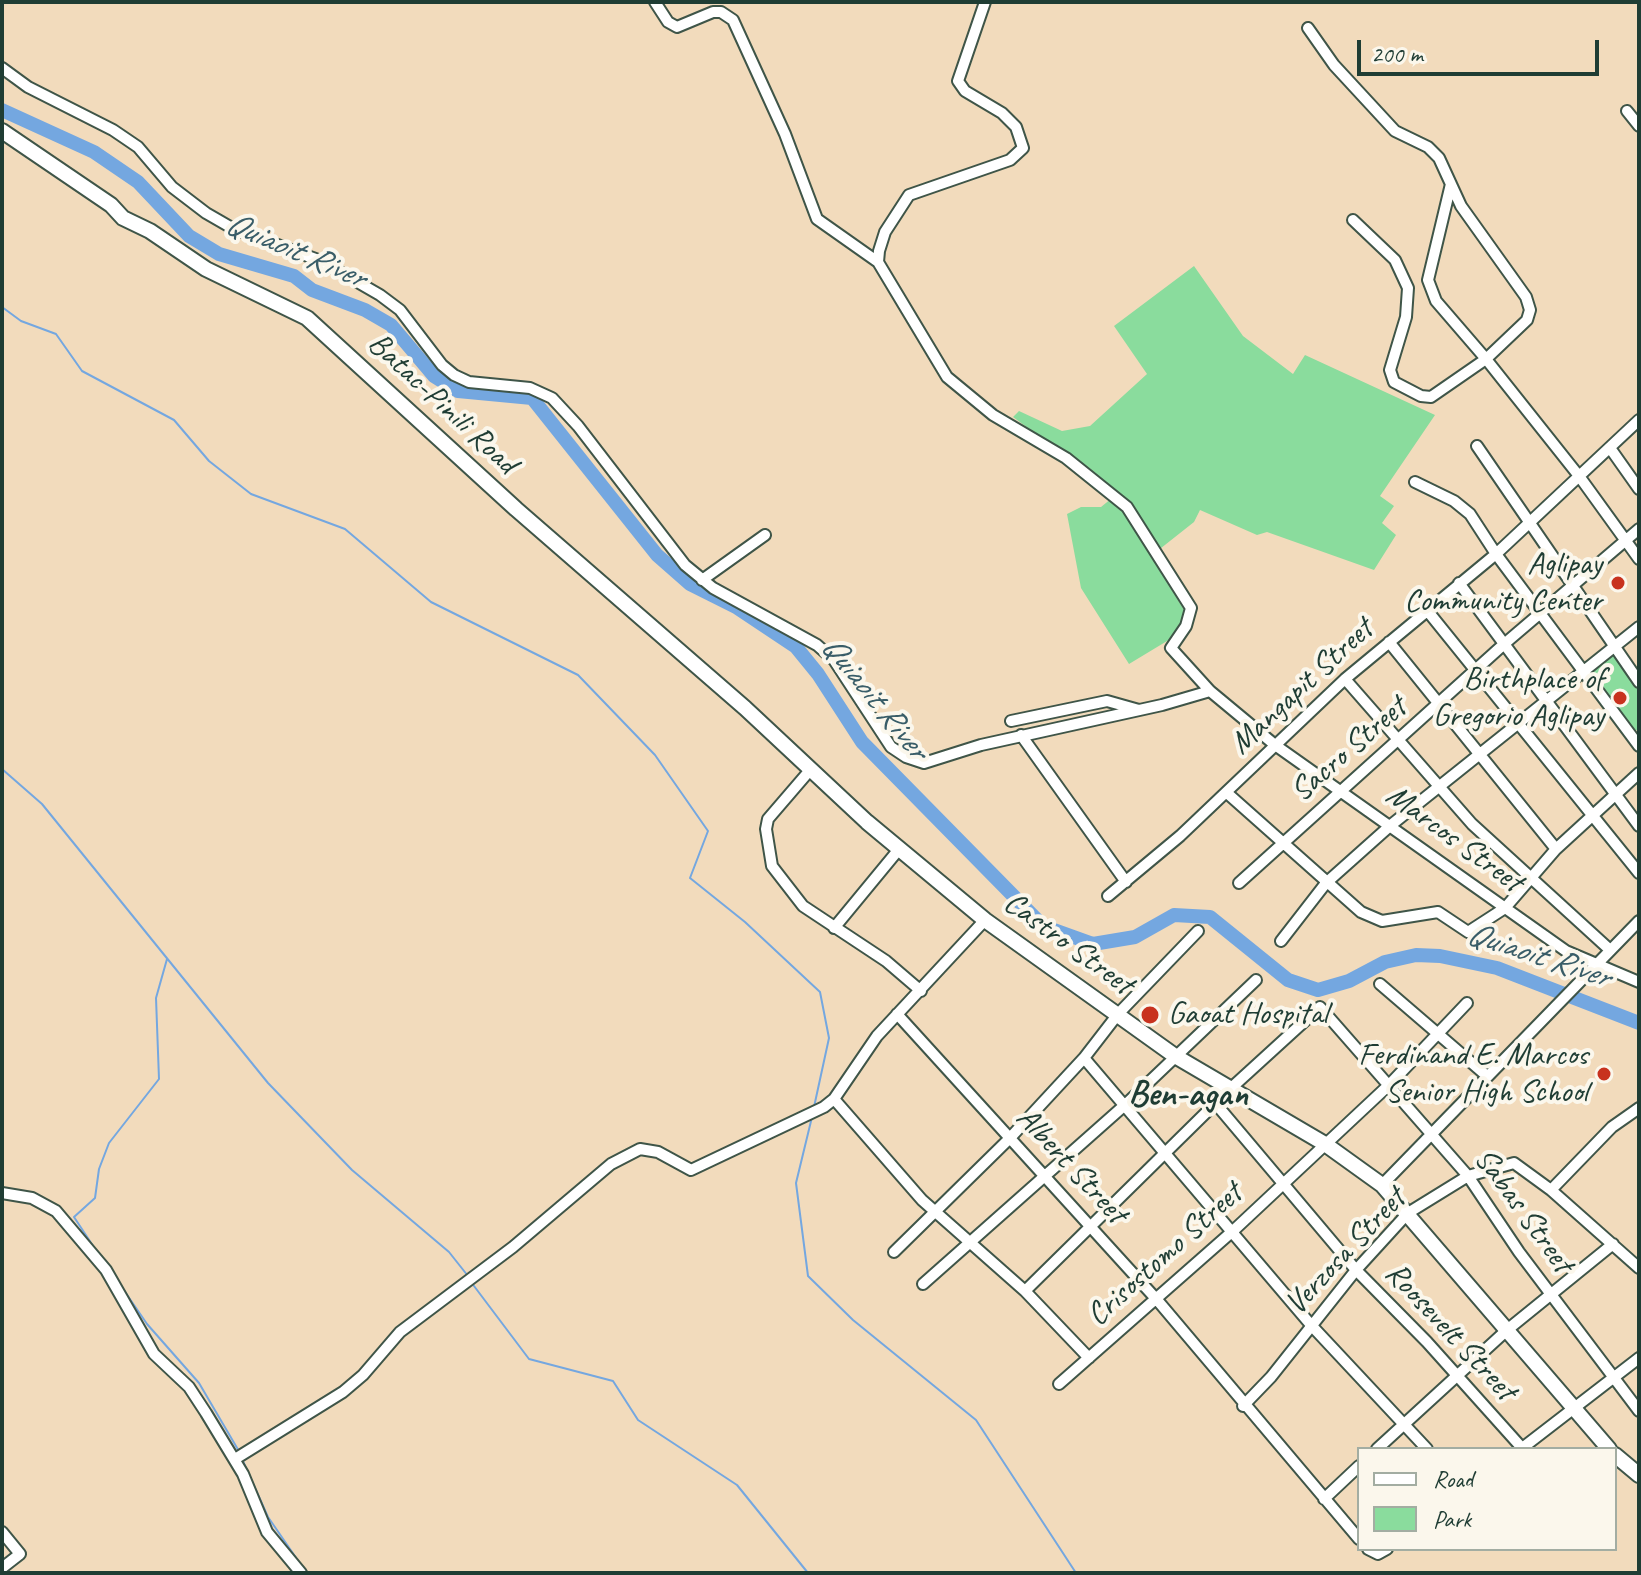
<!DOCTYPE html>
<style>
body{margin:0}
#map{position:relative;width:1641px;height:1575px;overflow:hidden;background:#f2dbbc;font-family:Caveat,sans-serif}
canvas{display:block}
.frame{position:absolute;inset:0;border:4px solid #1f3d34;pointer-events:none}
.legend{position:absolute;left:1357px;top:1447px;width:260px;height:104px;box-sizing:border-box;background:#fbf7ec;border:2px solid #a3ada2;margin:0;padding:10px 14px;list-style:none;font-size:24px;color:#1f3d34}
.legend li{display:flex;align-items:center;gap:16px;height:40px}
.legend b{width:40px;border:2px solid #a3ada2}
.scale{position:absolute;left:1357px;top:40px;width:242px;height:36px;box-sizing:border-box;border:4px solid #1f3d34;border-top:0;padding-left:10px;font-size:24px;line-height:28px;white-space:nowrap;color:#1f3d34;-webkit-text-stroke:6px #fbf7ec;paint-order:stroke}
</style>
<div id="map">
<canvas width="1641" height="1575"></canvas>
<div class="frame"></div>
<ul class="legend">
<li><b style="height:10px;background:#fff"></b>Road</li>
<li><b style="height:22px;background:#8adc9d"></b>Park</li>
</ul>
<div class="scale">200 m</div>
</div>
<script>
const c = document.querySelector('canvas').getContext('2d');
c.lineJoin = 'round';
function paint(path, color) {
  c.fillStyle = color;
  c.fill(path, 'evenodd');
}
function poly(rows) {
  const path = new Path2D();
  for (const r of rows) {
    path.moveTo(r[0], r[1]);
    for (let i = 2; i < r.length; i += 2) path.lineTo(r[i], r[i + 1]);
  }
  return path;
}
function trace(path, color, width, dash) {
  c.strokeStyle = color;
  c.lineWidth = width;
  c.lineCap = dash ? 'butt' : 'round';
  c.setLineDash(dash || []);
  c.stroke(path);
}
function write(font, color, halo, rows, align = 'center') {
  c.font = font + ' Caveat,sans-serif';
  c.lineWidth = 8;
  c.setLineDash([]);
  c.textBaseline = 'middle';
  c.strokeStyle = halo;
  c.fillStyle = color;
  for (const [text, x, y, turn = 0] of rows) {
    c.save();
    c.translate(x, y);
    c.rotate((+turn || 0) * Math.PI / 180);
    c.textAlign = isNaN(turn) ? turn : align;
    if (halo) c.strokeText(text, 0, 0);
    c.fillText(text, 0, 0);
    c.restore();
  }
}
const green = poly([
 [1194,266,1243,336,1293,374,1305,355,1435,415,1380,496,1394,506,1382,523,1396,535,1374,570,1267,532,1257,535,1200,510,1194,522,1151,556,1186,613,1172,638,1129,664,1081,588,1067,514,1081,507,1101,507,1117,494,1013,417,1019,411,1062,431,1090,426,1147,374,1114,326],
 [1613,652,1639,691,1639,729,1633,732,1590,672]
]);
const stream = poly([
 [2,307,21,321,56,334,82,371,174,420,209,461,251,494,345,529,431,602,578,675,655,755,708,831,690,878,745,922,820,992,829,1038,814,1107],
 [2,769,42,804,268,1083,352,1170,449,1252,468,1276],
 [812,1117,796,1183,808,1276,853,1320,976,1420,1076,1573],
 [99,1255,74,1217,95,1198,99,1169,109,1143,159,1079,156,998,167,959],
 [471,1282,529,1359,613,1381,638,1420,737,1485,808,1573],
 [121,1286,147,1324,199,1383,240,1453],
 [242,1459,268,1517,301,1565]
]);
const river = poly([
 [2,110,94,152,138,182,189,236,219,254,294,276,312,290,365,310,391,325,434,376,458,391,532,398,657,555,690,584,736,607,796,647,818,674,862,742,1043,926,1093,944,1135,937,1174,915,1210,917,1288,980,1318,990,1349,981,1385,962,1416,955,1440,956,1497,968,1639,1023]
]);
const minor = poly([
 [655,2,668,22,677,27,713,12,721,12,733,20,785,134,817,219,878,262],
 [985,2,958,81,965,91,1002,113,1016,127,1023,148,1010,160,909,195,885,232,879,251,878,262,947,377,993,415,1066,458,1127,507,1191,608,1186,626,1171,648,1210,691,1275,745,1566,951,1639,982],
 [1308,28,1334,65,1395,131,1428,147,1439,158,1461,206,1526,297,1530,310,1527,320,1486,359,1436,301,1428,280,1451,184],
 [2,68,28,87,113,130,138,147,172,187,206,213,232,228,321,261,380,295,400,310,442,365,454,375,469,382,530,388,552,398,578,426,685,565,713,588,817,645,834,660,891,747,906,757,924,763,981,745,1162,705,1210,691],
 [1627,111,1639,126],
 [1353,220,1395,260,1408,288,1406,317,1390,370,1394,382,1421,396,1431,397,1486,359,1579,476,1639,559],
 [1477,446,1639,682],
 [1610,448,1639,489],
 [1415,482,1454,501,1470,514,1496,554,1639,746],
 [702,580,765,535],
 [1459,583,1639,826],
 [1426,609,1639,873],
 [1389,642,1556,849],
 [1345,679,1472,824,1609,949],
 [1011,721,1107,701,1139,710],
 [1021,735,1126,882],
 [811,769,768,819,766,829,772,866,803,906,886,961,921,991],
 [1227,793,1361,912,1382,921,1438,912,1468,932,1505,908,1556,849,1639,773],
 [1239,883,1503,645,1639,529],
 [1108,896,1180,836,1345,679,1496,554,1639,420],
 [834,928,900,848],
 [1281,941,1326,883,1391,825,1639,627],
 [1380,984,1487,1076],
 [897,1014,1158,1301,1359,1539],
 [1084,1058,1311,1325,1427,1449],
 [834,1099,922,1200,1025,1291,1089,1358],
 [1216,1104,1356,1270,1427,1342,1522,1448],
 [1382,1185,1639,921],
 [1551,1190,1612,1127,1639,1108],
 [2,1193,32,1198,56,1211,106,1270,154,1354,189,1387,206,1413,243,1474,267,1532,301,1573],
 [894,1252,1009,1139,1084,1058,1118,1014,1198,931],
 [923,1284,1126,1104,1256,980],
 [1025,1291,1229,1090,1320,1007,1468,1176,1519,1252,1639,1411],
 [1059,1384,1234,1230,1390,1084,1467,1003],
 [1243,1406,1271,1377,1356,1270,1408,1213,1468,1176,1514,1163,1551,1190,1639,1268],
 [1377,1449,1507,1330,1613,1244],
 [1521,1449,1639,1358],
 [235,1459,343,1392,363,1375,400,1332,513,1247,611,1164,640,1149,658,1152,691,1170,824,1107,834,1099,877,1036,985,920],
 [1324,1499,1359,1466],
 [2,1532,20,1554,2,1568],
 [1368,1549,1378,1554,1387,1549]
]);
const major = poly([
 [2,131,111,205,123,218,150,231,206,269,307,318,516,509,745,708,867,822,985,920,1175,1056,1325,1144,1382,1185,1609,1449],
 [1615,1455,1639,1475]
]);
const markers = [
 [1618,583,8,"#c8321e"],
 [1620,698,8,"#c8321e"],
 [1150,1015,10,"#c8321e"],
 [1604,1074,8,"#c8321e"]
];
const streetNames = [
 ["Batac-Pinili Road",442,404,43],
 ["Mangapit Street",1302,687,-43],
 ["Sacro Street",1349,750,-41],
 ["Marcos Street",1454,839,36],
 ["Castro Street",1068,944,36],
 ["Albert Street",1071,1166,47],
 ["Sabas Street",1523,1211,54],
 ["Verzosa Street",1346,1252,-47],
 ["Crisostomo Street",1165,1255,-42],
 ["Roosevelt Street",1450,1332,47]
];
const poiNames = [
 ["Aglipay",1602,565],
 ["Community Center",1602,602],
 ["Birthplace of",1604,680],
 ["Gregorio Aglipay",1604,717],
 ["Gaoat Hospital",1168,1015,"left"],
 ["Ferdinand E. Marcos",1588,1056],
 ["Senior High School",1588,1093]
];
const waterNames = [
 ["Quiaoit River",295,251,23],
 ["Quiaoit River",874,698,51],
 ["Quiaoit River",1538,956,18]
];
const quarterNames = [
 ["Ben-agan",1188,1096]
];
paint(green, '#8adc9d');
trace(stream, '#74a7e0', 2);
trace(river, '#74a7e0', 14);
trace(minor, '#3f5548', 14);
trace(major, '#3f5548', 18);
trace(minor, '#fff', 10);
trace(major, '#fff', 14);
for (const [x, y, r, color] of markers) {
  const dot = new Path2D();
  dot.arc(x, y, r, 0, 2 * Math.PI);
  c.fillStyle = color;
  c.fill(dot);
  trace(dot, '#fbf7ec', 3);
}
write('32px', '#1f3d34', '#fbf7ec', streetNames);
write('32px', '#1f3d34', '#fbf7ec', poiNames, 'right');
write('italic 34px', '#395d68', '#fbf7ec', waterNames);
write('bold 36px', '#1f3d34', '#fbf7ec', quarterNames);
</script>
